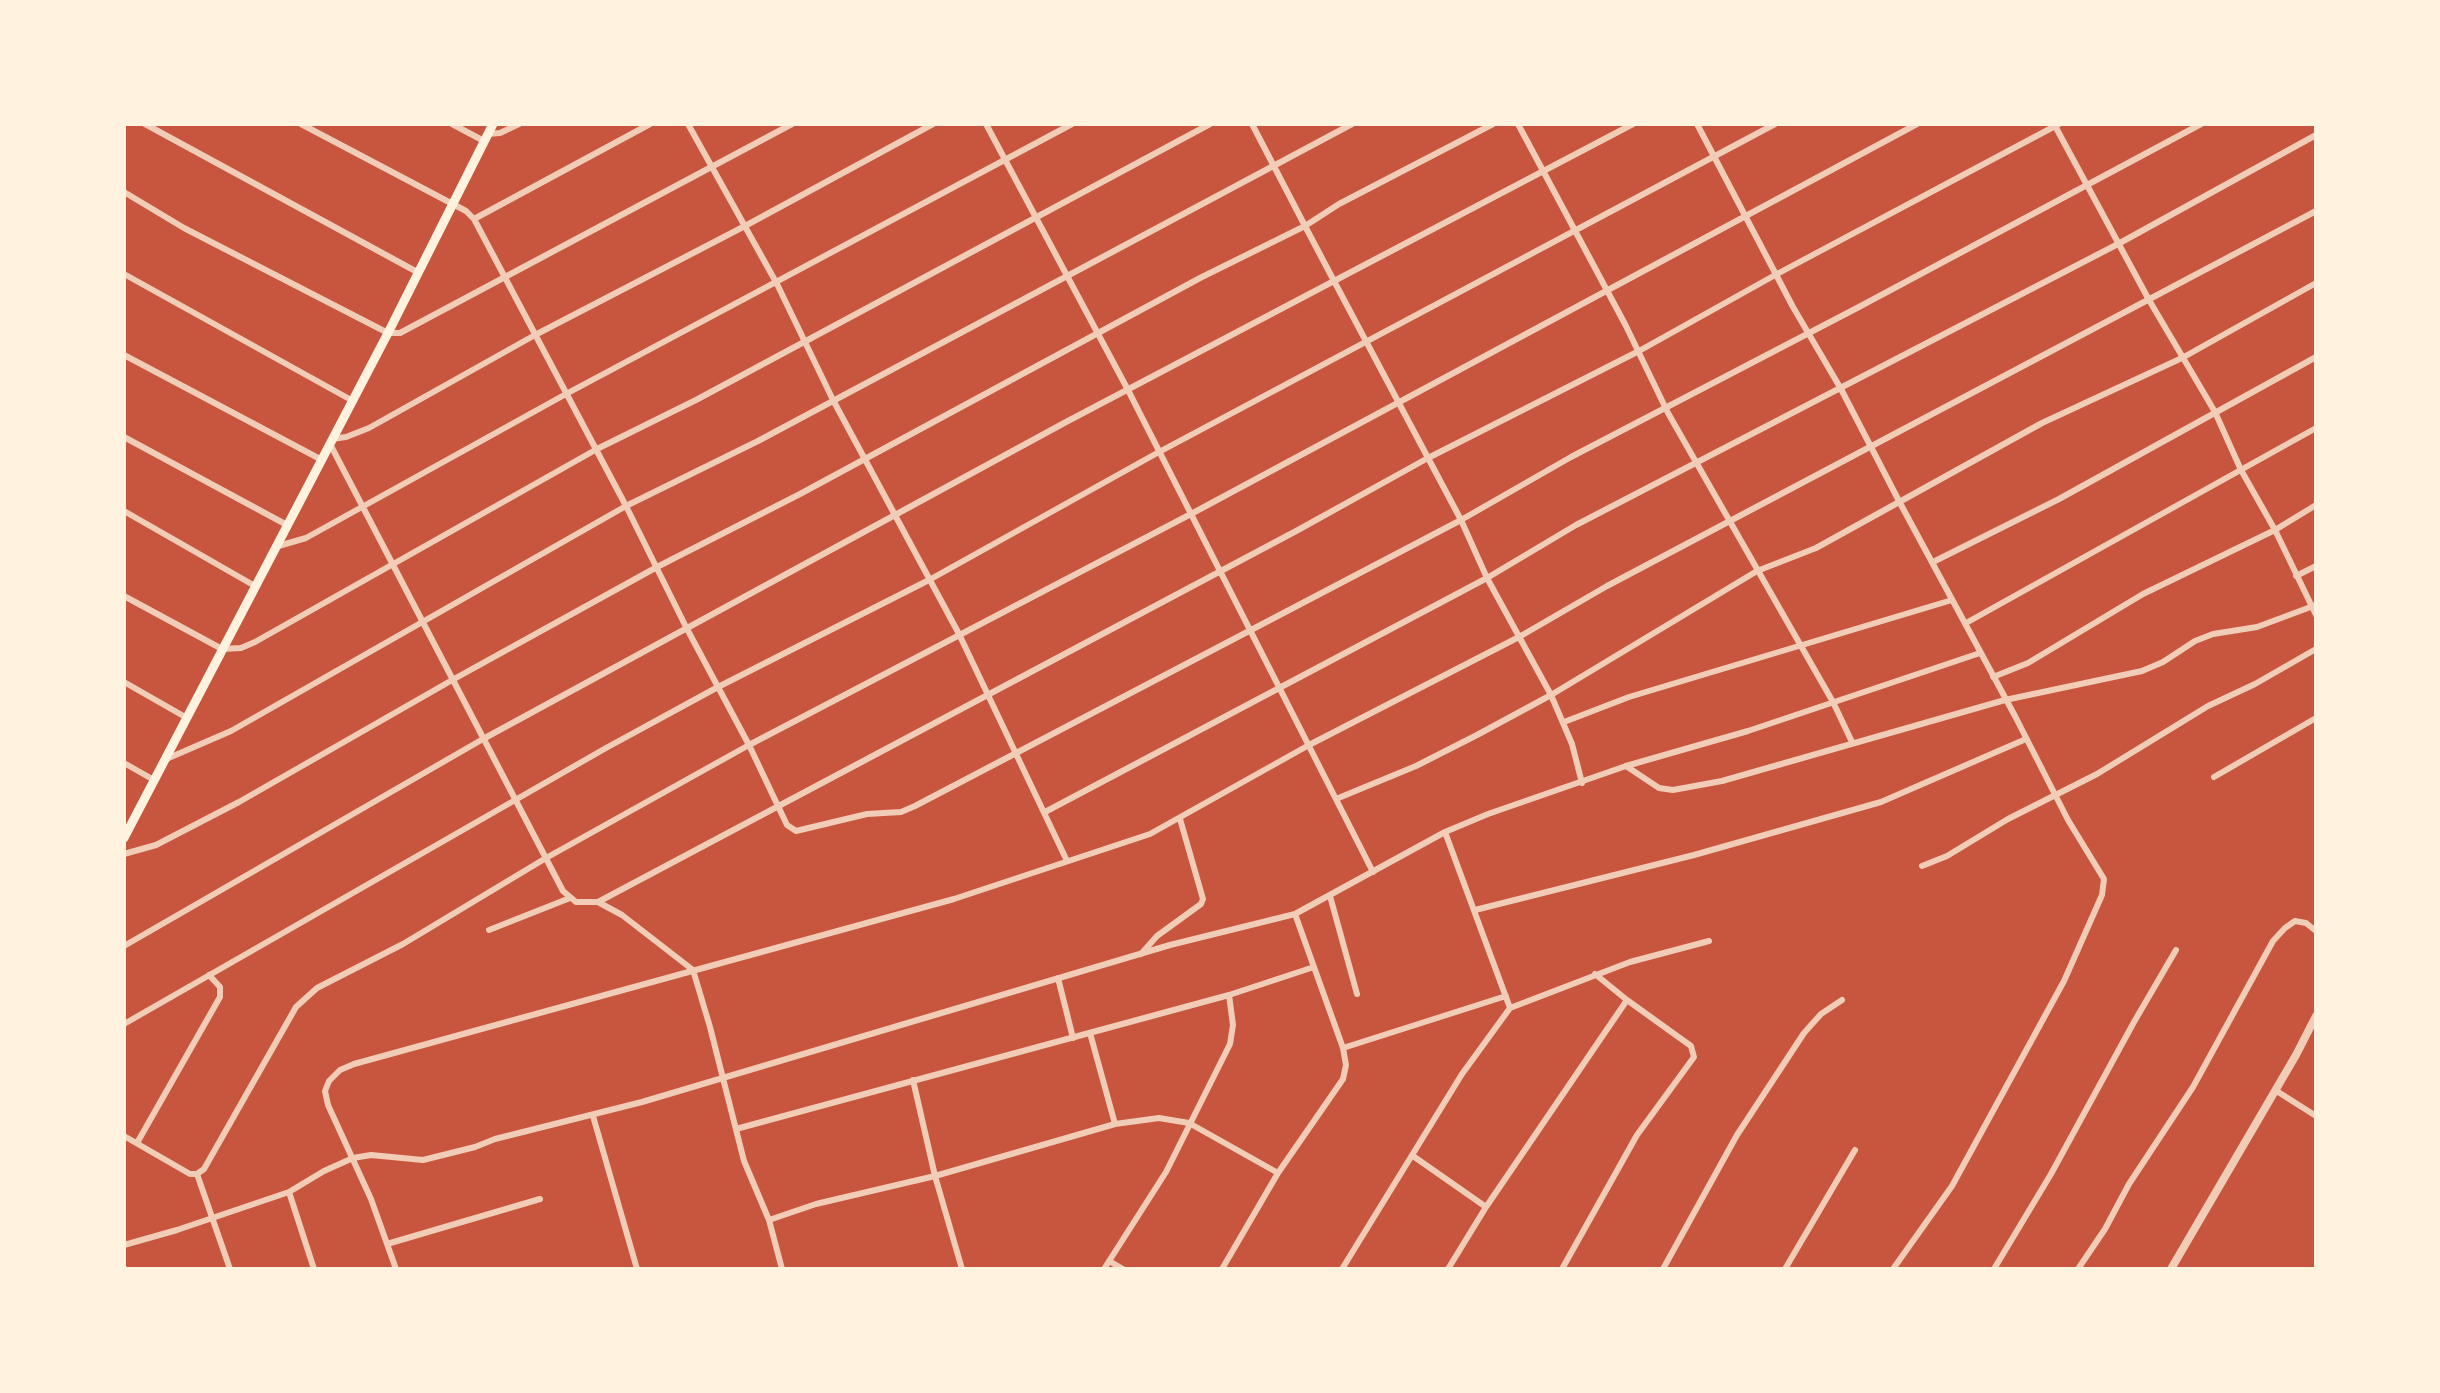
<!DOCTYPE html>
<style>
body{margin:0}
#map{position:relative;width:2440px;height:1393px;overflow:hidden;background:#c8553d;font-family:"Nunito Sans",sans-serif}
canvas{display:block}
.frame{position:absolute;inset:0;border:126px solid #fff3e0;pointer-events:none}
</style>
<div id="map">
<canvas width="2440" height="1393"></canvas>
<div class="frame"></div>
</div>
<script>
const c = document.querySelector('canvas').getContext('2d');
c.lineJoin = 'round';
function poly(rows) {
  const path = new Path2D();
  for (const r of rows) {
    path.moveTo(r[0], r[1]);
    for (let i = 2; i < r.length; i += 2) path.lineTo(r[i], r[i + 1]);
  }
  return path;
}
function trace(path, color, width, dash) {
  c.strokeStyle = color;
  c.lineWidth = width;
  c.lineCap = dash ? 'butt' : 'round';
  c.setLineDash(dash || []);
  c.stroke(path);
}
const minor = poly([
 [145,124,419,273],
 [301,124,466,211,474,219,626,506,686,627,749,745,787,825,796,831,867,814,901,812,915,806,1461,520,1571,457,1857,308,2201,124],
 [452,124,484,141],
 [688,124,777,284,833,400,959,634,1067,861],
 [986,124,1128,390,1373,872],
 [1518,124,1626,326,1668,413,1833,702,1852,742],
 [1697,124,1793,307,1841,389,1900,503,2015,716,2068,820,2104,879,2102,895,2064,981,1952,1186,1893,1269],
 [2054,124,2149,300,2215,412,2241,470,2275,530,2316,615],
 [488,134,500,133,519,124],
 [124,192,184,228,388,333,400,333,792,124],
 [474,219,650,124],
 [124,274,353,401],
 [124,355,322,460],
 [124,437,287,525],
 [332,439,346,437,369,428,535,335,745,226,933,124],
 [330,444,563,891,576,902,598,902,1298,530,1428,458,1639,351,1777,274,2059,124],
 [124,511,255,586],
 [275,547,306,538,566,394,1072,124],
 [1933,562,2059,499,2316,357],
 [2296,576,2316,566],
 [124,596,222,649,241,648,255,642,597,449,696,400,1210,124],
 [1966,623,2316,428],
 [1993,677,2028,663,2143,594,2275,530,2316,505],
 [124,682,187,718],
 [1564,722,1629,697,1952,600],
 [164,760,231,731,626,506,758,441,1352,124],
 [124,763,154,780],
 [1626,766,1659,788,1673,790,1722,781,2005,700,2142,671,2163,662,2195,641,2213,634,2257,627,2316,605],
 [2214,777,2316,718],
 [1582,783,1572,744,1551,695,1487,578,1461,520,1334,281,1633,124],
 [1336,799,1416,766,1477,735,1551,695,1757,571,1816,548,2042,423,2182,358,2316,283],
 [1045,812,1487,578,1576,525,2118,244,2316,135],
 [124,854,156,845,239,802,454,679,657,567,800,494,1200,278,1305,226,1252,124],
 [1922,866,1947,856,2008,819,2097,774,2208,706,2255,684,2316,649],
 [1330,896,1357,994],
 [598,902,622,915,693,970,710,1027,744,1161,769,1220,782,1269],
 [1475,910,1694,855,1881,802,2026,739],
 [489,930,570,898],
 [124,946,483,739,1066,422,1334,281,1305,226,1339,204,1493,124],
 [1141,954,1157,936,1201,904,1203,899,1180,819],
 [1058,978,1073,1038],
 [1510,1008,1630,962,1709,941],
 [124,1024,606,748,718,687,929,580,1159,452,1775,124],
 [1090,1033,1115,1124],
 [1343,1048,1506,996],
 [913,1080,935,1176,962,1269],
 [2275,1090,2316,1116],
 [593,1116,637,1269],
 [736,1129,1229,995,1314,967],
 [124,1136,190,1174,197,1174],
 [137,1143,220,997,220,987,209,975],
 [1413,1156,1486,1207],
 [197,1174,204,1169,296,1007,317,988,403,944,546,858,749,745,1191,514,1917,124],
 [197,1174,230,1269],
 [289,1192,314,1269],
 [769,1220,816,1204,935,1176,1115,1124,1159,1118,1189,1123,1278,1173],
 [387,1244,540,1199],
 [124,1245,177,1230,289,1192,324,1171,353,1158,371,1155,423,1160,475,1147,495,1139,642,1102,1170,945,1295,914,1445,832,1488,814,1626,766,1748,731,1980,653],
 [1109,1261,1123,1269],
 [124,1268,125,1269],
 [396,1269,371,1199,328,1105,325,1091,329,1081,340,1070,354,1064,954,899,1150,834,1309,745,1519,637,1607,586,2316,211],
 [1104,1269,1166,1172,1230,1044,1233,1025,1229,995],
 [1222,1269,1278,1173,1343,1079,1346,1065,1343,1048,1295,914],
 [1342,1269,1462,1074,1510,1008,1445,832],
 [1448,1269,1486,1207,1627,1000,1595,974],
 [1562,1269,1637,1135,1694,1057,1691,1046,1627,1000],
 [1663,1269,1737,1135,1804,1033,1821,1014,1842,1000],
 [1785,1269,1855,1150],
 [1994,1269,2051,1174,2134,1022,2176,950],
 [2078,1269,2105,1229,2129,1184,2193,1087,2273,941,2285,928,2295,921,2306,923,2316,931]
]);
const tertiary = poly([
 [2171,1269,2296,1055,2316,1016]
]);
const secondary = poly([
 [124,838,388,333,493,124]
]);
trace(minor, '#f1ccb7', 6);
trace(tertiary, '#f1ccb7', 8);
trace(secondary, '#fff3e0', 9);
</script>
